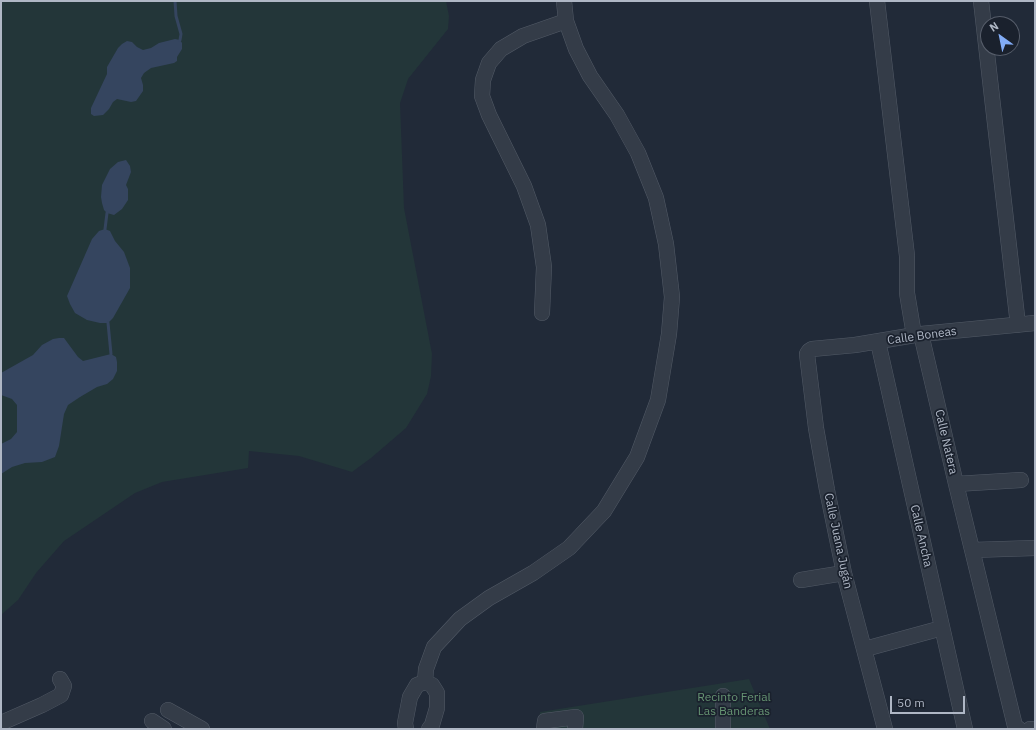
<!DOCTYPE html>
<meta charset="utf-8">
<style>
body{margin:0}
#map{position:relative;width:1036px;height:730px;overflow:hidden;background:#212a38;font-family:"IBM Plex Sans",sans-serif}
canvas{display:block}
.frame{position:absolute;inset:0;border:2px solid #afb7c5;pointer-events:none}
.north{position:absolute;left:980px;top:16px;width:40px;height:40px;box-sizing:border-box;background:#1a212d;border:1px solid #565d6a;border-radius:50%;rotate:327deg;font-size:11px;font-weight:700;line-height:16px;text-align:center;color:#afb7c5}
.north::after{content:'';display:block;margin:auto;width:14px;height:18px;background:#82acf6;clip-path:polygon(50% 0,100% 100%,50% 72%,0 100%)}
.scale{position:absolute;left:890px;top:696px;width:75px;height:18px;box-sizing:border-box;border:2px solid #afb7c5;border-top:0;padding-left:5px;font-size:12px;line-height:14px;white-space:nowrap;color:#afb7c5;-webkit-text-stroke:3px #1a212d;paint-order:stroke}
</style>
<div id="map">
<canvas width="1036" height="730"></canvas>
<div class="frame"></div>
<div class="north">N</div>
<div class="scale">50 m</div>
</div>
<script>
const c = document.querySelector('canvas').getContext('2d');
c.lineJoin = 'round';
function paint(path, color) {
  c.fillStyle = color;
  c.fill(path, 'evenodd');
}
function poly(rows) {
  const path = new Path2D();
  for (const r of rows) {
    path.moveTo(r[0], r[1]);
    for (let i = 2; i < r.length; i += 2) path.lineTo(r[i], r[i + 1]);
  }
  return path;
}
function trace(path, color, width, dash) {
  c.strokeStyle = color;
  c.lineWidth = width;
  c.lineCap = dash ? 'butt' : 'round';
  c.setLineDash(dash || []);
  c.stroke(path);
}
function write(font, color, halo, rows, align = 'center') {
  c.font = font + ' "IBM Plex Sans",sans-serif';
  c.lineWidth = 3.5;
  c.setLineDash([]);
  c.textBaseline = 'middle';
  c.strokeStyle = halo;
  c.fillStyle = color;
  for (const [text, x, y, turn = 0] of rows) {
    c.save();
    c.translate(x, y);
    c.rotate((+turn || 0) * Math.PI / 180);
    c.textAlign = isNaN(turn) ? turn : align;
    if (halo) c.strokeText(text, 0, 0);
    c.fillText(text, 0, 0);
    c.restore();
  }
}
const green = poly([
 [1,1,446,1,449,16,448,29,408,79,400,103,404,208,432,354,431,376,427,394,406,428,371,458,352,472,299,456,249,451,248,468,162,482,135,493,64,541,36,573,18,600,1,615],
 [749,679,770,729,538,729,540,712]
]);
const water = poly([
 [175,39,180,40,182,43,182,49,177,57,177,61,174,63,151,68,144,73,141,78,143,85,143,91,136,101,131,102,117,99,113,102,109,109,103,115,94,116,91,114,91,108,107,74,107,67,118,48,122,44,127,41,132,42,137,47,143,50,151,48,159,43],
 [126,160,130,166,131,172,126,185,128,189,128,200,122,209,114,215,107,213,104,210,102,203,101,197,102,185,110,169,118,162],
 [105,229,110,231,115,241,124,252,130,268,130,288,113,318,108,323,100,323,87,320,75,313,70,304,67,296,92,239,99,231],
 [59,338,64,338,78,357,83,361,111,354,116,357,117,362,117,371,113,379,107,384,97,387,80,397,68,405,64,414,59,446,55,457,42,462,25,463,12,467,1,474,1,444,11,439,17,432,17,405,12,399,1,395,1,373,33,355,42,345,53,339]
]);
const stream = poly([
 [175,1,176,16,181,34,180,40],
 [105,229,107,213],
 [108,323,111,354]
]);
const minor = poly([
 [877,1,907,256,907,293,914,335],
 [981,1,1018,325],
 [542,313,544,267,538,225,524,186,489,115,482,96,483,80,489,63,501,49,523,36,566,21],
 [921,334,956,484,1015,726,1019,729],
 [878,342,965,729],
 [956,484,1021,480],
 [972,550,1035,548],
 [801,580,844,573],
 [865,649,942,628],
 [425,682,426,669,434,647,460,619,489,598,533,573,569,548,604,511,637,457,658,400,669,334,672,297,666,244,656,198,638,153,617,115,590,76,576,49,566,21,564,1],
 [723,696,723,729],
 [168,710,202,729],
 [152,721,164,729],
 [1,723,42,705,61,695,64,686,60,679],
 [406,729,405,723,410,697,417,685,425,682,432,685,437,693,437,708,432,725,429,729],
 [544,729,545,721,576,717,575,729],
 [885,729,844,573,827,490,816,428,807,354,809,351,812,349,855,345,921,334,1035,323],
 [1030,729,1035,729]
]);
const streetNames = [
 ["Calle Boneas",922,336,-8],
 ["Calle Natera",946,442,77],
 ["Calle Ancha",921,536,77],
 ["Calle Juana Jugán",838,541,78]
];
const parkNames = [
 ["Recinto Ferial",734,698],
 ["Las Banderas",734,712]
];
paint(green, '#233639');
paint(water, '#35455f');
trace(stream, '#35455f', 3);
trace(minor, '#525a66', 16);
trace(minor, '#343c48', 15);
write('12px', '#afb7c5', '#1a212d', streetNames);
write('12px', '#679573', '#1a212d', parkNames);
</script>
